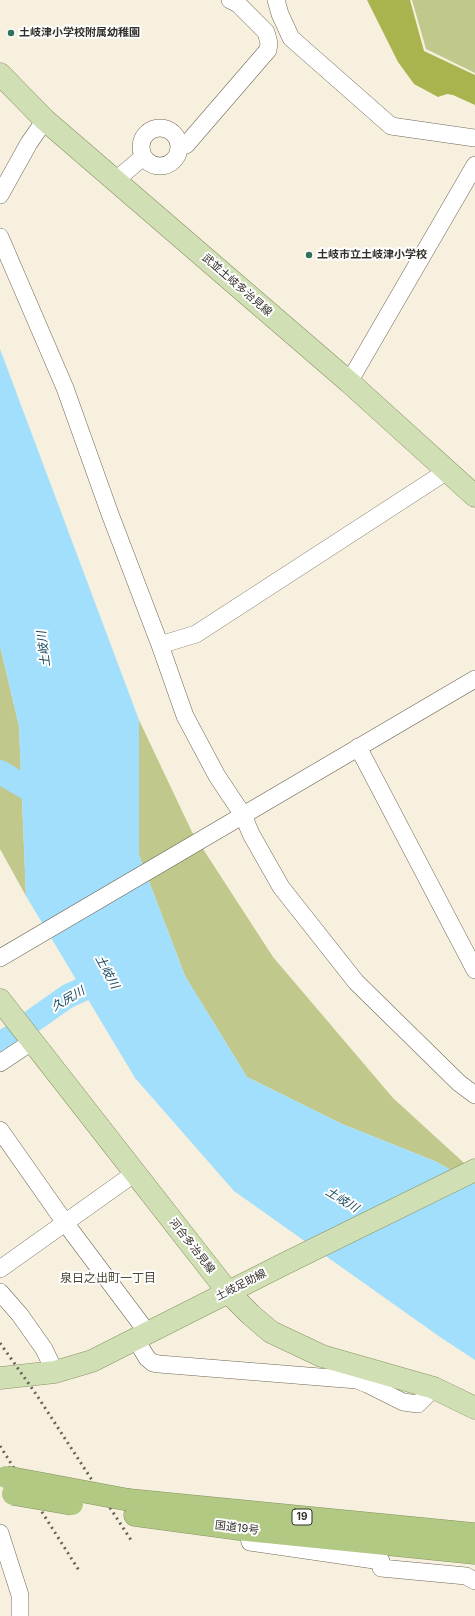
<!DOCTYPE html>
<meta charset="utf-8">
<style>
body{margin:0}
canvas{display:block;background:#f8f0de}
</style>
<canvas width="475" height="1616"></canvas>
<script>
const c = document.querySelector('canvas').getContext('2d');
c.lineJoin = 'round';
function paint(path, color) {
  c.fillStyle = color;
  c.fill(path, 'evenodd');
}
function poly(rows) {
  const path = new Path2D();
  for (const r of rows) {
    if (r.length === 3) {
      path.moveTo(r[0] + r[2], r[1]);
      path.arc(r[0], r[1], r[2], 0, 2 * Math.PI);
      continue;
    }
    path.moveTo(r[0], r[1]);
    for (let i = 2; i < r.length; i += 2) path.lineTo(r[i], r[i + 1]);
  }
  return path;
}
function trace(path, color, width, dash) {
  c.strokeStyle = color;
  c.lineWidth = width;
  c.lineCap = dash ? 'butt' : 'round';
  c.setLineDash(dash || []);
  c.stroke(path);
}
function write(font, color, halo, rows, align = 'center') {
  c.font = font + ' Inter,"Noto Sans JP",sans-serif';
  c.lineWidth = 4;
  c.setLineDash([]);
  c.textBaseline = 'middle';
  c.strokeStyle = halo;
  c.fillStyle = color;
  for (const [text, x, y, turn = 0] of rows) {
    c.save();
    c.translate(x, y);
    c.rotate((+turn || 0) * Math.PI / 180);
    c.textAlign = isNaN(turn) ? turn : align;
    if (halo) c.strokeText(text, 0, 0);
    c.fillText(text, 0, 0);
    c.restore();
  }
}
const green = poly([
 [412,0,475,0,475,73,426,49],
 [0,646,19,726,26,896,0,849],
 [139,720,192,832,273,957,393,1098,475,1173,475,1184,437,1162,342,1124,247,1077,185,976,139,855]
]);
const forest = poly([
 [367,0,410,0,424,51,475,75,475,105,453,95,447,94,438,97,414,84,398,62]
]);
const water = poly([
 [0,349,139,720,139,855,185,976,247,1077,342,1124,437,1162,475,1184,475,1360,440,1337,234,1191,135,1078,26,896,19,726,0,646]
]);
const river = poly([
 [0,772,46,799],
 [28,1024,68,996,110,977],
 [0,1044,9,1038]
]);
const minor = poly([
 [276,0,280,14,291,38,391,126,475,138],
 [160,147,19],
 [180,147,186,145,268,50,269,43,266,32,238,4,230,0],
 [116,180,143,157],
 [0,195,29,143,45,120],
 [0,237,65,388,110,514,160,645,185,716,217,776,243,815,251,834,281,887,356,982,459,1083,475,1095],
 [349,382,475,165],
 [160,645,196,634,447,471],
 [358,747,475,970],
 [0,958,475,679],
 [0,1063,33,1041],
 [0,1130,66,1224,147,1332],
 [0,1269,135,1173],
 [0,1292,20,1315,44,1349,55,1372],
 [135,1338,147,1358,153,1363,159,1364,357,1380,367,1384,403,1402,418,1404,434,1388],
 [247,1530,250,1542,381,1561,381,1568,466,1576,475,1581],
 [0,1533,20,1595,20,1616]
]);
const major = poly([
 [0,74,45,120,349,382,475,496],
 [0,1000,228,1292,251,1315,271,1332,322,1356,434,1388,475,1408],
 [0,1378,55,1372,92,1361,284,1264,475,1170]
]);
const highway = poly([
 [129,1500,475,1534],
 [135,1515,247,1530,475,1553]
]);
const rail = poly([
 [0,1343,36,1394,131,1540],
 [0,1446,80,1572]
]);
const highwayBridge = poly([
 [6,1477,129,1500],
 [13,1494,72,1504]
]);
const markers = [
 [11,33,4,"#31705d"],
 [309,255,4,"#31705d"]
];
const shields = [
 [302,1517,20]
];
const shieldNames = [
 ["19",302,1517]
];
const poiNames = [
 ["土岐津小学校附属幼稚園",19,33],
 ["土岐市立土岐津小学校",317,255]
];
const streetNames = [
 ["武並土岐多治見線",237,285,41],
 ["河合多治見線",192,1246,52],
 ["土岐足助線",241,1285,-27],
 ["国道19号",237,1528,7]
];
const waterNames = [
 ["土岐川",44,649,-97],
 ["土岐川",107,972,62],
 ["久尻川",68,999,-30],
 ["土岐川",342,1200,32]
];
const neighbourhoodNames = [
 ["泉日之出町一丁目",108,1278]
];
paint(green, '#c0c88b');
paint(forest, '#aab44f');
paint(water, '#a1dffd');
trace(river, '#a1dffd', 24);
trace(minor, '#6f6858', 18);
trace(major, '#869364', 23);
trace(highway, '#869364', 23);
trace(minor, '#fff', 17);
trace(major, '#d1dfb5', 22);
trace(highway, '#b2c984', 22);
trace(rail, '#686359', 3, [2, 4]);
trace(highwayBridge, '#869364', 23, []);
trace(highwayBridge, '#b2c984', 22);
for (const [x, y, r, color] of markers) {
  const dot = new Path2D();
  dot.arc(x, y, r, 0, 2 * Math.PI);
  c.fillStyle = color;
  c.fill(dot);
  trace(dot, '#fefefe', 1.5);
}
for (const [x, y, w] of shields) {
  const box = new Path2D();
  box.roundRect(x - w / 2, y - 8, w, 16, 3);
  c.fillStyle = '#fefefe';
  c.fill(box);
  trace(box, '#333029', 1);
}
write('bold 10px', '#333029', null, shieldNames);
write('bold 11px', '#333029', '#fefefe', poiNames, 'left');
write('11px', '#333029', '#fefefe', streetNames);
write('italic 12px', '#17495d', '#fefefe', waterNames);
write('12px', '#4c4636', '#fefefe', neighbourhoodNames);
</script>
